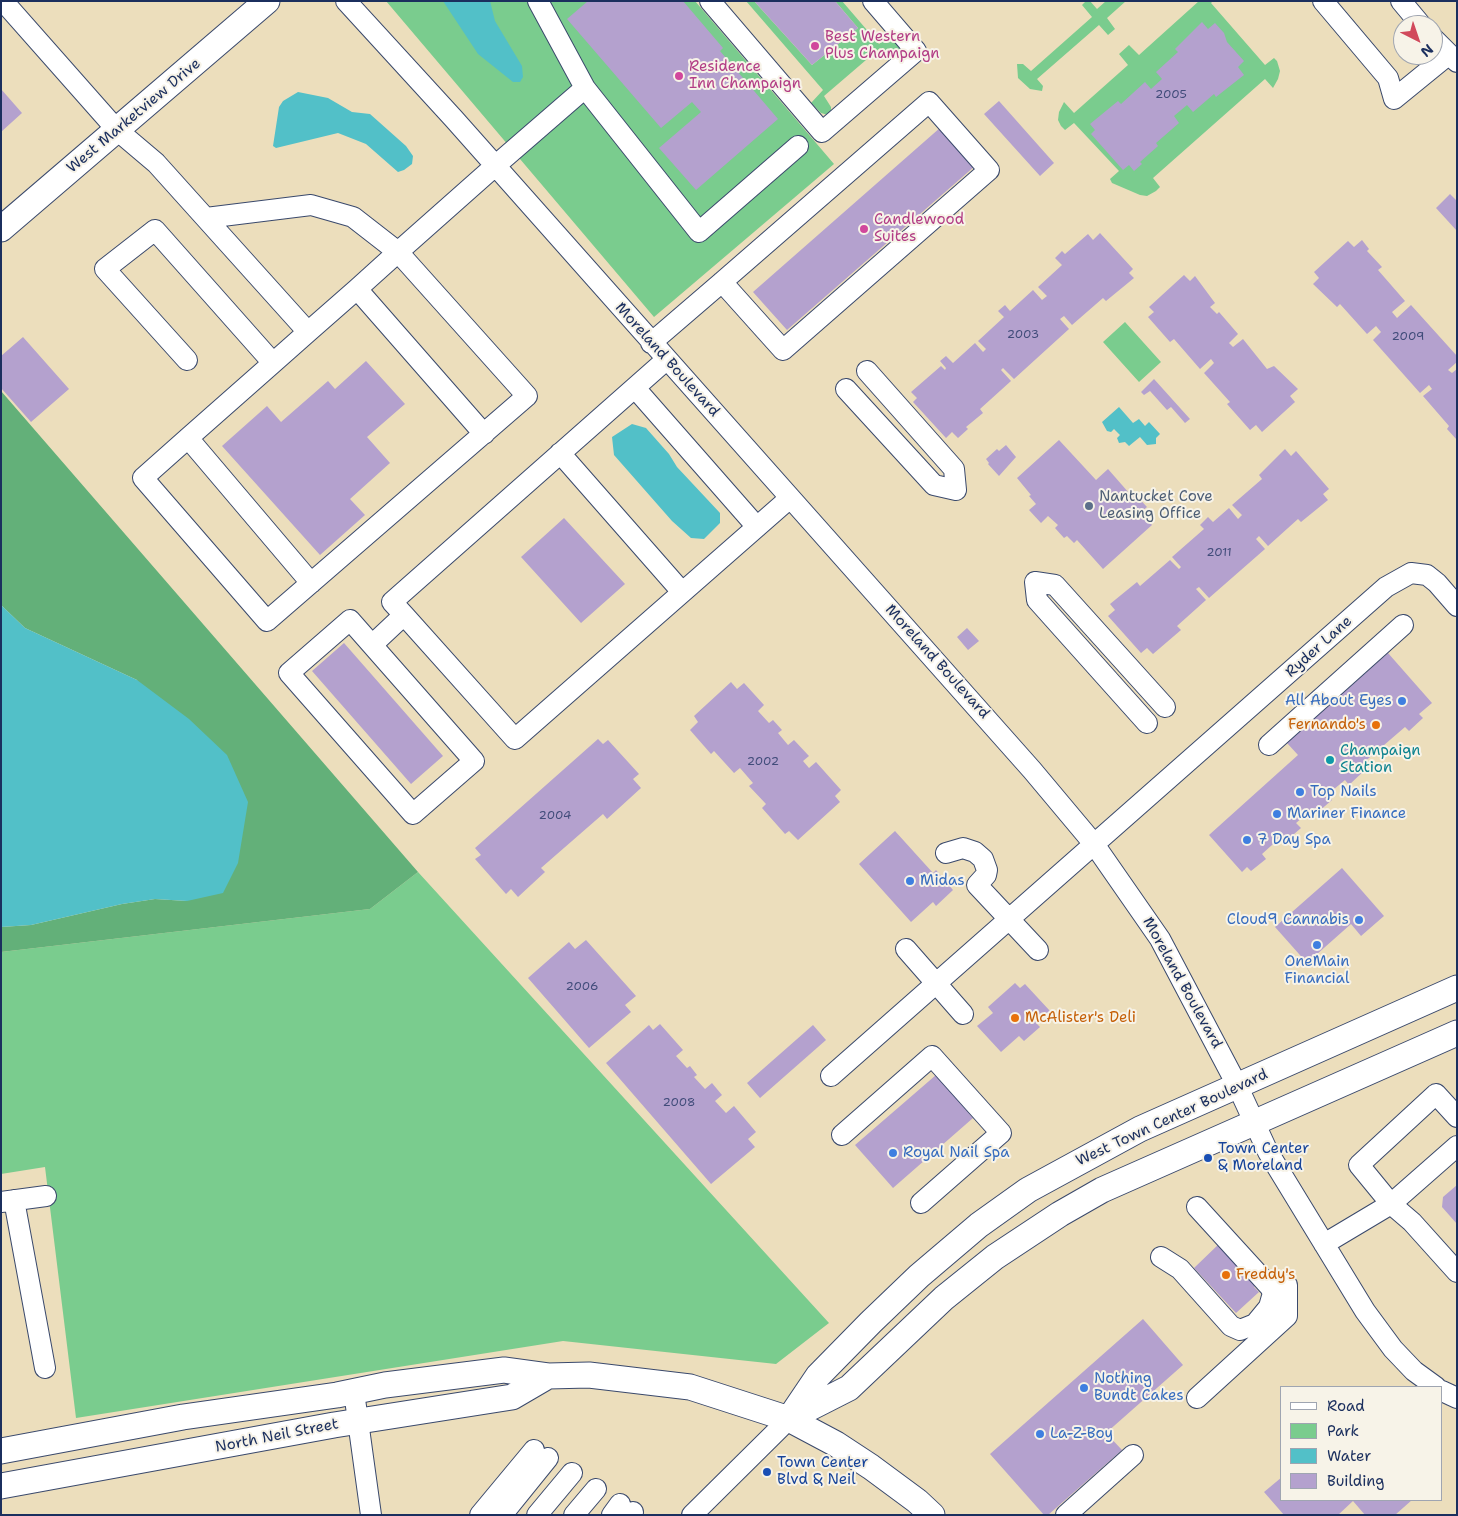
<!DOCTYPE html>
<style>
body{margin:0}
#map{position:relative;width:1458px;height:1516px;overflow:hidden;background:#ecdebc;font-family:"Shantell Sans",sans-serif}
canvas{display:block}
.frame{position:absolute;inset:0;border:2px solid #1b2f5e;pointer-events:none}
.legend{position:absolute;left:1280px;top:1386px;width:162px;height:115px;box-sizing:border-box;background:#f7f3e8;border:1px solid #9fa5b1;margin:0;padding:6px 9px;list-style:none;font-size:15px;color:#1b2f5e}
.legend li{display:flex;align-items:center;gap:10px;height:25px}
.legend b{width:25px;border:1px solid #9fa5b1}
.north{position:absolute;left:1393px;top:15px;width:50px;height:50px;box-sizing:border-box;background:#f7f3e8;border:1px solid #9fa5b1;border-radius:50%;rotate:139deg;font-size:14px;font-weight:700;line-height:20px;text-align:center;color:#1b2f5e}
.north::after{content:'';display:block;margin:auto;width:18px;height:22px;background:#d1495b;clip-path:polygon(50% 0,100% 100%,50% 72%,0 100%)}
</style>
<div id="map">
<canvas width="1458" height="1516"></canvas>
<div class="frame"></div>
<ul class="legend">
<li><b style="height:6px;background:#fff"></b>Road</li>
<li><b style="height:14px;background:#7acc8e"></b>Park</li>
<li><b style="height:14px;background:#52c0c8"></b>Water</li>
<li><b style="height:14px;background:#b4a1ce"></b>Building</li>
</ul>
<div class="north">N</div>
</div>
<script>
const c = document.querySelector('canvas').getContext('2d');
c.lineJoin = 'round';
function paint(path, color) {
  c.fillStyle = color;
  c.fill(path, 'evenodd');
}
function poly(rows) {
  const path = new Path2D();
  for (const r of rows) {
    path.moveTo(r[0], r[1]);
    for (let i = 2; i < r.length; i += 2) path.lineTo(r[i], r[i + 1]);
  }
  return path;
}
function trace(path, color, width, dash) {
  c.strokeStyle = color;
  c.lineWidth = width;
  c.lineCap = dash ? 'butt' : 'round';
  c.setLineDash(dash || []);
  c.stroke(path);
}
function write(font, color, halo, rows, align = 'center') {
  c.font = font + ' "Shantell Sans",sans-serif';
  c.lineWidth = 4;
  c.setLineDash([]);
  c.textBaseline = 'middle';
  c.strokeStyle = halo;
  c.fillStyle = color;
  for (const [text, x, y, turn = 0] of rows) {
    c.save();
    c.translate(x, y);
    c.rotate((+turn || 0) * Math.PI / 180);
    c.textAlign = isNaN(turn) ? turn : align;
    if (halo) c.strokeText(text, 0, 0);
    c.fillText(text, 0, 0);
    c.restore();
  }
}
const green = poly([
 [386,1,695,1,834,164,654,317],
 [746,1,754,1,812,65,858,28,835,1,842,1,879,44,890,35,900,47,899,54,895,58,890,57,880,48,824,96,831,107,831,111,828,115,821,113,811,103,823,90],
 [1086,1,1090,1,1097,9,1106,1,1126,1,1107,18,1115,29,1108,35,1099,25,1037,79,1043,86,1042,91,1030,89,1018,78,1017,64,1023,64,1031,71,1092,17,1082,5],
 [1199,1,1213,1,1211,3,1265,65,1274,58,1277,61,1280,71,1278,79,1273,88,1265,79,1153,178,1160,187,1156,191,1147,196,1140,195,1112,183,1110,179,1119,171,1074,123,1065,130,1061,126,1058,120,1059,112,1064,102,1074,113,1128,65,1119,54,1129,45,1139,55],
 [1125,322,1161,362,1139,382,1103,342],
 [418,872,829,1323,776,1364,563,1341,76,1418,45,1167,1,1174,1,952,370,909]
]);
const forest = poly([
 [1,391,418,872,370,909,1,952,1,927,31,925,122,904,155,899,187,901,137,680,25,628,1,605]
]);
const water = poly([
 [443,1,490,1,495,21,522,66,523,77,520,82,513,82,478,54],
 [298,92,328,98,352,112,370,114,406,146,413,156,412,164,404,170,398,172,366,144,338,133,276,148,273,146,279,107,283,101],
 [1119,407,1133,423,1139,419,1145,426,1149,422,1160,434,1156,438,1156,444,1147,445,1140,437,1129,446,1125,442,1119,443,1117,438,1120,435,1114,429,1111,432,1107,431,1102,422],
 [632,424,646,428,669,454,677,467,720,513,720,523,704,539,691,538,672,521,614,455,612,437],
 [1,605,25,628,137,680,189,719,227,755,248,802,238,863,223,893,187,901,155,899,122,904,31,925,1,927]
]);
const building = poly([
 [588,1,683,1,723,48,720,51,778,119,696,190,659,148,701,112,692,102,661,128,567,19],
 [754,1,835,1,858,28,812,65],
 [1202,22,1208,29,1215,23,1224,33,1227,42,1244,61,1238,67,1244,75,1216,97,1214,94,1193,112,1187,105,1174,116,1179,123,1156,143,1158,146,1140,162,1142,164,1134,171,1129,165,1123,170,1091,134,1095,130,1090,124,1118,101,1121,104,1145,82,1151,89,1162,79,1156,72,1178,52,1175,49],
 [1,89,22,113,1,132],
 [999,101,1054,163,1040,176,984,114],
 [941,127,975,166,787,330,753,292],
 [1450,194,1457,201,1457,231,1436,208],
 [1100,233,1133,269,1129,273,1134,278,1106,301,1103,298,1072,325,1064,316,1060,319,1069,329,1014,379,1003,368,1001,370,1011,381,980,409,983,413,966,427,968,429,958,438,952,432,946,438,913,402,917,398,911,392,941,366,945,370,946,368,940,361,946,356,953,363,975,343,983,352,986,349,978,341,1004,317,998,311,1005,305,1010,311,1033,290,1042,300,1047,296,1038,287,1062,265,1055,258,1062,251,1065,254,1088,234,1093,240],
 [1362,240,1369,249,1367,251,1382,267,1378,270,1405,301,1392,312,1397,318,1411,305,1457,356,1457,362,1448,370,1452,373,1457,369,1457,440,1447,429,1449,426,1423,396,1432,389,1429,385,1420,393,1373,340,1381,332,1376,326,1367,334,1340,304,1337,307,1313,284,1319,278,1314,272,1348,241,1354,247],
 [1184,275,1190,281,1195,276,1215,303,1210,307,1217,314,1219,312,1238,334,1229,343,1233,347,1243,339,1267,369,1274,366,1298,389,1290,396,1295,402,1262,432,1256,425,1250,430,1227,404,1230,402,1204,373,1214,363,1211,359,1200,369,1174,339,1170,342,1148,317,1154,312,1149,307],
 [23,337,69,389,31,422,1,388,1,356],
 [366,361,405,404,367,437,390,463,350,499,365,515,320,555,222,446,267,406,281,422,328,381,335,389],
 [1154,379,1190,419,1185,423,1171,407,1167,410,1150,391,1144,395,1141,392],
 [1059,440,1096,480,1108,469,1129,493,1132,491,1147,507,1141,512,1152,525,1103,569,1077,540,1074,543,1067,536,1064,538,1055,528,1058,525,1048,516,1041,523,1029,510,1036,504,1029,496,1031,495,1017,478],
 [1006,445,1016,457,999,476,988,464,989,463,986,459,997,449,999,451],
 [1285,449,1291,456,1296,451,1329,489,1323,494,1328,500,1301,522,1298,519,1268,546,1259,536,1256,539,1265,549,1209,598,1199,587,1196,589,1206,600,1177,626,1181,630,1153,654,1147,648,1141,653,1108,616,1115,610,1110,604,1137,582,1140,586,1170,560,1179,569,1181,567,1172,557,1204,529,1200,525,1208,517,1213,522,1229,508,1238,519,1242,515,1232,505,1262,479,1259,475],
 [564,518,625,584,581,623,521,557],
 [967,628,979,641,968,650,957,637],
 [344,643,443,756,411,784,312,671],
 [1388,653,1432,703,1419,714,1423,718,1409,731,1405,727,1362,764,1366,769,1349,785,1345,780,1327,795,1332,800,1318,812,1314,808,1296,823,1301,828,1286,841,1282,836,1262,854,1266,859,1251,871,1247,867,1242,872,1209,835,1298,755,1287,743],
 [731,682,737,689,744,683,764,705,758,711,769,723,773,720,782,730,778,733,788,745,794,740,809,756,803,761,809,768,816,762,841,790,835,796,840,802,798,840,789,831,785,834,762,808,766,804,749,786,753,783,740,768,734,773,714,751,711,754,690,730,698,722,694,716],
 [598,739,603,744,608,740,639,774,633,779,641,788,607,819,603,814,541,868,545,872,518,897,511,889,506,894,475,859,481,855,475,848],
 [895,831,933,873,936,870,953,890,936,906,933,902,911,922,859,864],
 [1342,868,1384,916,1361,936,1351,924,1307,963,1275,927],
 [586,940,636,996,625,1005,631,1012,589,1048,528,978,569,942,575,949],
 [1015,983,1020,988,1025,984,1050,1011,1036,1023,1040,1027,1024,1041,1019,1036,1001,1052,977,1026,993,1013,988,1007],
 [660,1024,683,1050,676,1056,687,1068,690,1066,697,1075,694,1077,705,1089,712,1083,722,1095,715,1101,726,1113,734,1106,756,1132,748,1139,755,1147,711,1184,606,1063,649,1025,653,1030],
 [813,1025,826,1040,760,1098,747,1083],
 [936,1075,973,1118,893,1188,855,1145],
 [1457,1185,1457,1224,1442,1207,1443,1197],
 [1221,1242,1258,1283,1254,1287,1259,1292,1236,1313,1194,1268],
 [1143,1319,1183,1365,1106,1433,1122,1450,1048,1515,1044,1515,990,1454],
 [1282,1477,1282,1500,1412,1500,1395,1515,1365,1515,1353,1501,1338,1515,1284,1515,1264,1492]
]);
const minor = poly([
 [3,1,117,130,156,163,308,332],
 [346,1,454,119,1032,770,1094,844,1160,939,1237,1085,1268,1152,1365,1311,1393,1349,1414,1371,1436,1387],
 [538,1,585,88],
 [710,1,822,132,916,51,873,1],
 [1323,1,1388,78,1394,99,1448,55],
 [1401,1,1421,25],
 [1433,38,1457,62],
 [206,218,311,205,353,217,398,252,527,396,267,621,143,478,188,438,273,363,308,332,357,289,398,252,495,166,585,88,699,232,798,146],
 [357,289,484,434],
 [651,343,722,282,929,102,989,170,783,350,722,282],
 [187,360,105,269,155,230,273,363],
 [666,360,392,602,404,615,515,739,790,498],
 [635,388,757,527],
 [846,389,934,485,956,490,954,469,867,371],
 [188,438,311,583],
 [560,453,682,592],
 [350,620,474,761,413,814,289,673,350,620],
 [372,645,404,615],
 [1147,723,1037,600,1035,582,1055,585,1165,707],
 [1269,745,1403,625],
 [946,853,963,848,975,852,983,859,987,870,986,875,977,885,1038,950],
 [906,949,963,1014],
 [831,1076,1386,587,1411,573,1427,575,1437,583,1457,606],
 [1457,1117,1436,1094,1359,1165,1391,1204,1412,1222,1457,1272],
 [842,1135,932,1056,1001,1133,921,1203],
 [14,1200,45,1368],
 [1,1202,46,1196],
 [1324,1244,1391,1204,1457,1146],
 [1161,1257,1180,1269,1231,1326,1240,1330,1255,1324,1269,1307,1273,1293,1270,1287,1197,1207],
 [1442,1391,1457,1398],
 [354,1392,371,1515],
 [1197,1398,1287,1316,1287,1285],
 [480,1515,534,1450],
 [502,1515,548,1458],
 [537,1515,572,1473],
 [574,1515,596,1489],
 [612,1515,620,1504],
 [630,1515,633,1512],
 [692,1515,789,1419],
 [1066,1515,1133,1455]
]);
const major = poly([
 [1,229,267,1],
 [792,1417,849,1388,944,1298,995,1257,1060,1214,1102,1190,1457,1033],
 [789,1419,818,1376,871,1322,919,1276,979,1225,1028,1190,1140,1129,1457,988],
 [1,1451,183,1417,337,1395,385,1385,504,1370,548,1376,589,1375,690,1387,789,1419,836,1444,871,1467,917,1501,932,1515],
 [1,1486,334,1425,512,1397,548,1376]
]);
const markers = [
 [815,46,5,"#d1479c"],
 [679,76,5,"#d1479c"],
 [864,229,5,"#d1479c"],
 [1089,506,5,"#5c6f8a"],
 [1402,701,5,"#3f7fe0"],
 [1376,725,5,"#e8710a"],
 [1330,760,5,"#0f9aa8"],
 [1300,792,5,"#3f7fe0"],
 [1277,814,5,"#3f7fe0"],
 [1247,840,5,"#3f7fe0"],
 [910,881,5,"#3f7fe0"],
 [1359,920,5,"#3f7fe0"],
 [1317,945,5,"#3f7fe0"],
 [1015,1018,5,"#e8710a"],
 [893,1153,5,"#3f7fe0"],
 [1208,1158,5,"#1a4fb4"],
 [1226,1275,5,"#e8710a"],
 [1084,1388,5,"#3f7fe0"],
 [1040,1434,5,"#3f7fe0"],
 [767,1472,5,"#1a4fb4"]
];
const numberNames = [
 ["2005",1171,95],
 ["2003",1023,335],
 ["2009",1408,337],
 ["2011",1219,553],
 ["2002",763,762],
 ["2004",555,816],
 ["2006",582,987],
 ["2008",679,1103]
];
const hotelNames = [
 ["Best Western",825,37],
 ["Plus Champaign",825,54],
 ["Residence",689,67],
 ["Inn Champaign",689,84],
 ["Candlewood",874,220],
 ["Suites",874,237]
];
const streetNames = [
 ["West Marketview Drive",134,116,-40],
 ["Moreland Boulevard",667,360,48],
 ["Ryder Lane",1319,647,-42],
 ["Moreland Boulevard",937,662,48],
 ["Moreland Boulevard",1182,983,61],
 ["West Town Center Boulevard",1172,1118,-25],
 ["North Neil Street",277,1436,-11]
];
const serviceNames = [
 ["Nantucket Cove",1099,497],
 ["Leasing Office",1099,514]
];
const shopNames = [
 ["All About Eyes",1392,701,"right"],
 ["Top Nails",1310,792],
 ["Mariner Finance",1287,814],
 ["7 Day Spa",1257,840],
 ["Midas",920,881],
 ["Cloud9 Cannabis",1349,920,"right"],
 ["OneMain",1317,962,"center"],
 ["Financial",1317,979,"center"],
 ["Royal Nail Spa",903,1153],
 ["Nothing",1094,1379],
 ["Bundt Cakes",1094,1396],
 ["La-Z-Boy",1050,1434]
];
const foodNames = [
 ["Fernando's",1366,725,"right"],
 ["McAlister's Deli",1025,1018],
 ["Freddy's",1236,1275]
];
const cultureNames = [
 ["Champaign",1340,751],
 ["Station",1340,768]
];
const transitNames = [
 ["Town Center",1218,1149],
 ["& Moreland",1218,1166],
 ["Town Center",777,1463],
 ["Blvd & Neil",777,1480]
];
paint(green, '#7acc8e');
paint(forest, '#63b079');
paint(water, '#52c0c8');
paint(building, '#b4a1ce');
trace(minor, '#3a496c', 22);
trace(major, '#3a496c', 27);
trace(minor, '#fff', 20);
trace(major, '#fff', 25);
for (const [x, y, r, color] of markers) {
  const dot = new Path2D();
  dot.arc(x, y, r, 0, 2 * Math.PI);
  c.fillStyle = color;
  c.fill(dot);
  trace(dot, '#f7f3e8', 2);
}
write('12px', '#414c7a', null, numberNames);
write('15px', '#b23c85', '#f7f3e8', hotelNames, 'left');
write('15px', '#1b2f5e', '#f7f3e8', streetNames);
write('15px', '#4e5e75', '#f7f3e8', serviceNames, 'left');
write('15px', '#366cbe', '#f7f3e8', shopNames, 'left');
write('15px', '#c56008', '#f7f3e8', foodNames, 'left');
write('15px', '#0d838f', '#f7f3e8', cultureNames, 'left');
write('15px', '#164399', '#f7f3e8', transitNames, 'left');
</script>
